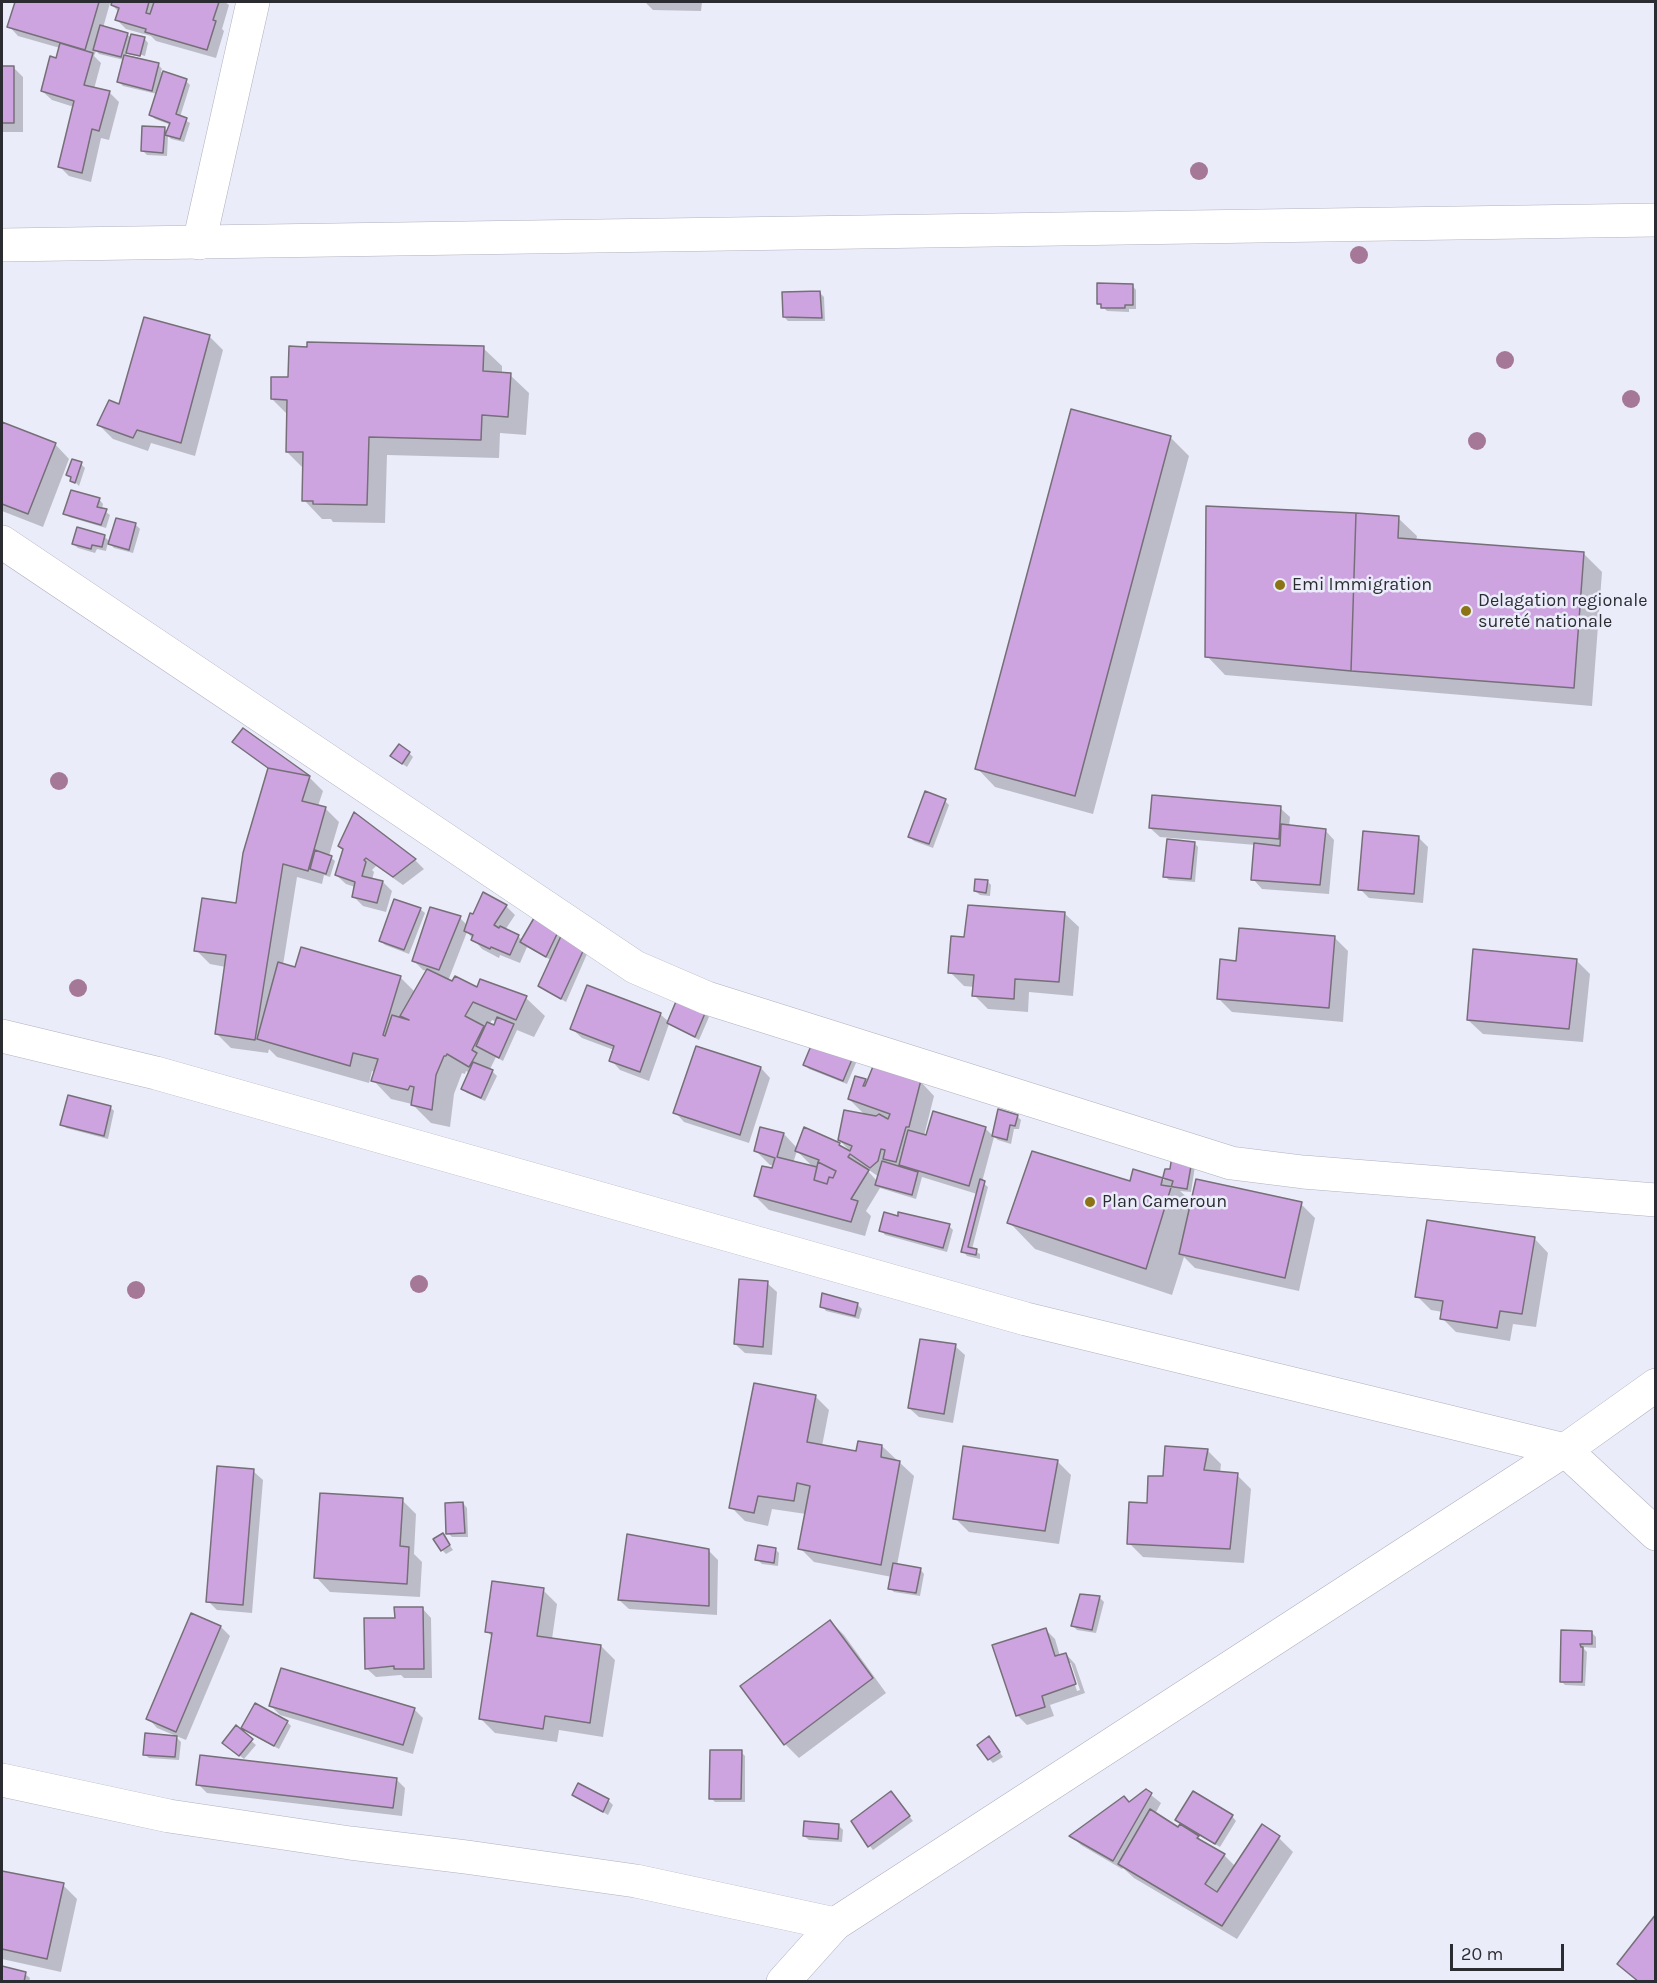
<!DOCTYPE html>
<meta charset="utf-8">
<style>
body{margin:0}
#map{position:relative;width:1657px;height:1983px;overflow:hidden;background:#ebecfa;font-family:Karla,sans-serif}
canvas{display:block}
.frame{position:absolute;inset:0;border:3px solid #2b2c31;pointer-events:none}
.scale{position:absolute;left:1450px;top:1944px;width:114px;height:27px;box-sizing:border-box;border:3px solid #2b2c31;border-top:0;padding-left:8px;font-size:18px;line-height:21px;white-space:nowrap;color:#2b2c31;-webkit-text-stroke:4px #ebecfa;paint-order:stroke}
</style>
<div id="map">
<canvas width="1657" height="1983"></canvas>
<div class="frame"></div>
<div class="scale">20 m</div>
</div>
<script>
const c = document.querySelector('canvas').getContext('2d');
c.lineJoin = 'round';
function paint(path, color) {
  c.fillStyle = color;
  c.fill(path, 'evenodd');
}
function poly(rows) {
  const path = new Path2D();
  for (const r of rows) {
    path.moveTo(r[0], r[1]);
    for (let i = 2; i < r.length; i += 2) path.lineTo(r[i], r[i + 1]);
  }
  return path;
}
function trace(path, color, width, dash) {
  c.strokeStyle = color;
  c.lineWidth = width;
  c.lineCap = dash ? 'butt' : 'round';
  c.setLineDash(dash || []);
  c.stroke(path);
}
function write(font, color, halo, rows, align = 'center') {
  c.font = font + ' Karla,sans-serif';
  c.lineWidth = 5;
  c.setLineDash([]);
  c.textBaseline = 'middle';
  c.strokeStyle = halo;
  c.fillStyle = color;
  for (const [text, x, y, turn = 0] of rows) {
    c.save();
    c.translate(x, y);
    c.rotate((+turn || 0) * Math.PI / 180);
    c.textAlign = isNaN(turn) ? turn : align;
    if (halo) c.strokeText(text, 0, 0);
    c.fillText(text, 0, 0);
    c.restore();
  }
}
const shadow = poly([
 [16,2,225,2,229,5,222,29,224,31,216,58,156,41,151,36,126,29,117,20,119,12,110,3,103,28,127,34,132,39,144,38,148,43,145,56,131,52,131,55,127,52,126,57,134,59,131,56,144,59,144,61,158,64,162,69,161,72,186,81,190,85,180,117,190,123,184,142,171,139,168,136,167,156,147,155,143,151,164,128,168,132,171,125,155,119,150,114,157,94,123,86,119,82,124,60,99,54,96,51,94,56,101,63,94,89,110,93,119,102,109,140,101,138,91,182,69,176,60,167,74,107,52,100,42,91,60,48,18,36,9,26],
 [645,2,702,2,701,11,653,10],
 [2,67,13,67,23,77,23,132,2,132],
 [1132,285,1136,290,1136,309,1129,309,1129,312,1107,311,1099,303],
 [820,293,824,297,825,321,788,321,784,317],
 [209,336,223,350,195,456,151,443,148,451,113,439,99,425],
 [483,348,502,366,502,374,510,375,529,393,526,435,500,433,499,458,387,455,385,523,333,522,331,519,322,519,304,500,304,469,287,452,288,415,272,399,290,379],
 [2,424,55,444,69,459,43,527,2,511],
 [1170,437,1189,456,1093,814,995,787,977,768],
 [81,464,85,468,79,486,68,475],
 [99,499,103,504,102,509,110,515,106,528,69,517,65,513],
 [1398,518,1417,536,1416,541,1583,553,1602,572,1592,706,1225,675,1207,656],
 [136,525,140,529,133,553,114,548,108,542,106,551,97,549,95,553,78,548,73,544,104,536,110,542],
 [239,746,309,777,323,791,318,806,325,808,339,822,329,856,335,861,330,877,324,875,322,884,297,877,283,965,296,969,400,977,415,992,427,971,423,970,414,961,460,918,467,925,506,906,515,915,505,930,518,936,523,941,557,933,587,954,566,1002,539,986,551,960,527,947,520,963,500,955,499,958,482,949,467,932,448,981,526,998,545,1016,534,1037,517,1030,503,1061,496,1057,490,1069,497,1076,485,1101,467,1093,463,1089,470,1073,466,1071,465,1074,462,1073,454,1094,450,1127,431,1123,412,1104,391,1099,373,1080,375,1072,372,1071,369,1083,277,1057,269,1049,268,1053,231,1048,217,1034,226,967,210,964,196,950,237,904,269,769],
 [492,1020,497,1022,495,1026,489,1025],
 [409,753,413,757,407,767,397,760],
 [945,801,949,805,933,848,914,841,909,837],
 [1280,808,1290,817,1289,827,1325,830,1334,840,1329,894,1262,889,1253,879,1256,845,1160,837,1150,828],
 [1418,837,1428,847,1423,903,1369,898,1360,889],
 [1194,843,1198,847,1195,882,1169,880,1164,876],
 [345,850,415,860,424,869,403,885,376,866,372,870,374,872,372,880,383,882,392,891,386,912,363,906,354,897,355,887,346,884,336,875],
 [987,881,991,885,990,896,980,895,975,891],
 [420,909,425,913,409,954,385,945,381,941],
 [1064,913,1079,927,1073,996,1029,992,1028,1012,988,1009,974,995,975,987,964,986,950,972,966,938],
 [1334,937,1348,951,1343,1022,1232,1012,1218,998,1237,962],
 [1576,960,1590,974,1583,1042,1483,1034,1468,1020],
 [705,1012,709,1017,699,1040,669,1024,649,1081,620,1070,611,1060,614,1050,582,1038,572,1029,660,1014,669,1022],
 [697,1048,761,1068,770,1078,749,1143,684,1122,675,1112],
 [852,1058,856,1063,847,1084,809,1069,805,1065],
 [865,1080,868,1083,920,1081,934,1096,924,1136,985,1128,993,1136,999,1111,1017,1116,1021,1120,1019,1129,1014,1129,1011,1144,998,1140,994,1137,982,1182,988,1187,972,1249,980,1254,980,1259,967,1256,963,1251,977,1194,922,1177,916,1199,880,1188,866,1211,871,1216,865,1236,769,1210,755,1196,774,1166,770,1165,756,1151,784,1134,797,1148,839,1145,844,1150,853,1154,839,1140,866,1116,849,1099],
 [797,1151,814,1168,793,1163],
 [869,1170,879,1177,877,1181,868,1171],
 [110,1107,114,1111,108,1139,66,1128,62,1124],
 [1195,1166,1191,1192,1180,1191,1193,1203,1301,1204,1315,1218,1299,1291,1195,1268,1184,1257,1172,1295,1035,1249,1009,1222,1131,1183,1164,1180,1166,1170],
 [949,1226,953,1230,947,1252,885,1235,881,1230],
 [1534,1238,1548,1253,1536,1327,1513,1324,1510,1341,1456,1332,1442,1318,1443,1312,1431,1310,1417,1296],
 [767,1283,777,1292,772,1355,745,1353,735,1344],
 [857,1304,862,1309,859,1319,826,1311,822,1306],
 [955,1346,965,1355,953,1423,919,1417,909,1408],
 [815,1396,829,1410,822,1446,858,1453,860,1442,883,1447,914,1476,897,1565,920,1569,924,1574,920,1596,894,1592,890,1588,892,1577,814,1562,800,1548,806,1514,772,1509,768,1526,745,1521,731,1507],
 [1207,1450,1221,1464,1220,1473,1237,1475,1251,1489,1244,1563,1143,1557,1129,1543,1148,1505,1165,1478],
 [1057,1461,1071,1475,1059,1544,969,1532,955,1518],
 [253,1471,263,1480,252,1613,217,1610,208,1601],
 [402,1500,416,1514,414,1554,422,1562,420,1597,330,1592,316,1577],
 [463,1503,467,1508,468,1537,452,1537,448,1533],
 [443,1535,453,1550,446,1554,442,1550],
 [775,1549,779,1553,778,1566,762,1564,757,1559],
 [708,1550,718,1560,717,1615,629,1609,619,1600],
 [543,1590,557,1604,552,1639,601,1646,615,1660,603,1737,559,1730,557,1742,495,1733,481,1719,493,1638,487,1631],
 [1081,1595,1100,1598,1104,1602,1096,1633,1077,1630,1073,1626],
 [422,1608,431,1618,432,1678,404,1678,401,1675,376,1677,366,1668],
 [830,1621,844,1635,886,1693,799,1758,785,1744],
 [221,1627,230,1636,186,1740,157,1728,148,1718],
 [1046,1630,1055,1639,1060,1656,1066,1654,1075,1664,1085,1693,1050,1705,1054,1716,1027,1725,1017,1715],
 [1068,1663,1071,1663,1080,1690,1077,1691],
 [1563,1631,1592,1633,1596,1637,1596,1648,1582,1647,1587,1652,1585,1686,1565,1685,1561,1681],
 [271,1706,414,1709,423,1718,413,1754,280,1715],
 [287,1722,291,1726,279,1749,247,1732,243,1728],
 [236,1728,256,1745,244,1759,229,1747],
 [176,1737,181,1742,179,1760,149,1758,144,1754],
 [993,1742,1003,1757,993,1763,989,1759],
 [741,1752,745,1756,745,1802,715,1802,711,1798],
 [396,1779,405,1788,402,1816,207,1793,198,1784],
 [1146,1791,1161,1803,1155,1814,1179,1829,1182,1824,1232,1816,1236,1821,1220,1847,1193,1832,1205,1844,1225,1856,1236,1867,1263,1826,1279,1838,1293,1852,1237,1939,1134,1878,1123,1868,1122,1869,1081,1845,1072,1836,1129,1803],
 [574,1795,608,1800,613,1805,608,1815],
 [895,1797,913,1821,873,1850,855,1827],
 [838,1825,843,1830,842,1842,809,1840,804,1836],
 [2,1872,63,1885,77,1899,61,1972,2,1959],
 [2,1968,25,1974,30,1978,29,1982,2,1982]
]);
const building = poly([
 [15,2,99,2,85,50,7,27,15,2],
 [112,2,149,2,146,13,150,14,154,2,219,2,213,20,216,21,207,50,145,32,146,29,115,20,119,8,111,5,112,2],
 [100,25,128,33,121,57,93,50,100,25],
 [131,34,145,37,140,56,126,53,131,34],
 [60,43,93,53,84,85,110,91,99,131,92,129,82,173,58,167,74,101,41,91,50,56,56,58,60,43],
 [124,55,159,63,152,91,117,82,124,55],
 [2,66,14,66,14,123,2,123,2,66],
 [163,71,187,79,176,114,187,118,180,139,165,135,170,123,149,115,163,71],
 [142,126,165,127,163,153,141,151,142,126],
 [1097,283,1133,284,1133,305,1125,305,1125,308,1101,308,1101,304,1097,304,1097,283],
 [820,291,822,318,783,317,782,292,820,291],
 [144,317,210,335,181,443,137,430,133,438,97,425,109,400,119,404,144,317],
 [307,342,484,346,483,371,511,373,508,417,482,415,481,440,369,437,367,505,313,504,313,501,302,501,303,452,286,452,287,400,271,399,271,377,288,377,289,346,307,347,307,342],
 [1071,409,1171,436,1075,796,975,769,1071,409],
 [2,422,56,443,28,514,2,504,2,422],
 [72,459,82,462,75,483,70,481,71,477,66,475,72,459],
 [71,490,100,498,97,507,107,509,101,525,63,514,71,490],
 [1206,506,1356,513,1351,671,1205,657,1206,506],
 [1356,513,1399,516,1398,538,1584,552,1574,688,1351,671,1356,513],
 [116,518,136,523,129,550,108,544,116,518],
 [77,527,105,535,102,547,92,545,91,549,72,544,77,527],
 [243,728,310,776,268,768,232,742,243,728],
 [399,744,410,752,402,764,390,756,399,744],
 [268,768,310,776,302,801,326,807,308,871,283,864,255,1040,215,1034,226,955,194,951,202,898,236,903,243,853,268,768],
 [925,791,946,799,929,844,908,837,925,791],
 [1152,795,1281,806,1279,839,1149,828,1152,795],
 [354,812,416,859,393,877,366,858,364,860,366,862,362,876,383,881,377,903,352,897,355,882,335,875,343,849,338,846,354,812],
 [1281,824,1326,829,1320,885,1251,880,1254,843,1280,846,1281,824],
 [1363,831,1419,836,1414,894,1358,890,1363,831],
 [1167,839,1195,842,1191,879,1163,877,1167,839],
 [315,850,332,856,326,874,310,869,315,850],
 [975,879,988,880,986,893,974,891,975,879],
 [483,892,507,905,494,925,499,928,500,926,519,935,510,955,491,947,490,949,471,940,473,935,464,931,470,913,473,914,483,892],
 [394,899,421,908,404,950,379,941,394,899],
 [968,905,1065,912,1059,982,1015,979,1014,999,972,996,974,975,948,973,951,936,964,937,968,905],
 [430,907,461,916,439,970,412,961,430,907],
 [534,918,558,932,546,957,520,942,534,918],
 [1239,928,1335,936,1329,1008,1217,999,1220,959,1236,961,1239,928],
 [561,936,584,949,561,999,538,986,561,936],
 [301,947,401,976,383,1035,385,1036,392,1015,409,1020,400,1016,427,969,452,981,455,976,477,987,480,979,527,996,516,1020,473,1002,465,1016,484,1026,472,1050,477,1053,469,1067,447,1054,446,1056,444,1056,436,1075,432,1110,411,1105,414,1087,410,1086,408,1090,371,1081,378,1059,353,1053,350,1066,257,1039,278,962,295,967,301,947],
 [1473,949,1577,959,1569,1029,1467,1020,1473,949],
 [587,985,661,1013,640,1072,609,1061,614,1046,570,1029,587,985],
 [677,999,706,1011,695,1037,667,1023,677,999],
 [497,1017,514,1024,499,1058,476,1046,487,1022,494,1025,497,1017],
 [813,1041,853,1057,843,1081,803,1065,813,1041],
 [696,1046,761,1067,740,1135,673,1113,696,1046],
 [473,1062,493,1070,481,1098,461,1089,473,1062],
 [874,1064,921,1080,909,1127,906,1127,896,1162,883,1159,885,1150,881,1149,878,1161,870,1168,850,1154,848,1157,869,1170,851,1199,858,1201,851,1222,754,1196,762,1166,772,1168,775,1158,754,1151,760,1127,784,1133,777,1157,817,1167,814,1180,827,1184,829,1177,833,1178,836,1171,818,1162,819,1160,795,1151,804,1127,840,1143,839,1145,850,1151,852,1146,838,1140,844,1110,876,1116,879,1114,888,1119,890,1114,848,1099,855,1076,866,1079,863,1086,865,1086,874,1064],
 [68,1095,111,1106,104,1136,60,1125,68,1095],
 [998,1109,1018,1115,1015,1126,1010,1125,1007,1140,992,1136,998,1109],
 [933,1111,986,1127,969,1186,899,1165,908,1130,926,1135,933,1111],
 [1032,1151,1130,1181,1133,1169,1173,1181,1146,1269,1007,1223,1032,1151],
 [1172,1155,1192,1160,1187,1189,1161,1185,1165,1169,1170,1169,1172,1155],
 [882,1161,918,1172,912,1195,875,1185,882,1161],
 [818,1162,836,1171,833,1178,829,1177,827,1184,814,1180,818,1162],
 [980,1179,985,1181,968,1247,977,1249,976,1255,961,1252,980,1179],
 [1196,1179,1302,1202,1285,1278,1179,1254,1196,1179],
 [884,1212,898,1216,898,1212,950,1224,943,1248,879,1231,884,1212],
 [1427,1220,1535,1237,1522,1314,1500,1311,1497,1328,1440,1319,1443,1301,1415,1297,1427,1220],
 [739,1279,768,1281,763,1347,734,1344,739,1279],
 [822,1293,858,1303,855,1316,820,1307,822,1293],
 [920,1339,956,1344,944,1414,908,1408,920,1339],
 [754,1383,816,1395,807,1442,856,1451,858,1441,882,1445,881,1457,900,1461,881,1565,798,1549,810,1486,797,1483,794,1501,758,1496,754,1513,729,1508,754,1383],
 [963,1446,1058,1460,1045,1531,953,1519,963,1446],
 [1165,1446,1208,1449,1204,1470,1238,1473,1230,1549,1127,1544,1129,1502,1147,1503,1148,1476,1163,1476,1165,1446],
 [217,1466,254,1469,243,1605,206,1602,217,1466],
 [320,1493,403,1498,400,1546,409,1547,407,1584,314,1578,320,1493],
 [463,1502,465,1533,446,1534,445,1503,463,1502],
 [443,1533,450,1545,441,1551,433,1539,443,1533],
 [627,1534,709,1549,709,1606,618,1600,627,1534],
 [758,1545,776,1548,774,1563,755,1560,758,1545],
 [893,1563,921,1568,916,1593,888,1589,893,1563],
 [492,1581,544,1588,537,1636,601,1645,590,1723,545,1716,543,1729,479,1719,492,1633,485,1632,492,1581],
 [1080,1594,1100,1596,1092,1630,1071,1626,1080,1594],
 [394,1607,423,1607,424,1669,394,1669,394,1666,365,1669,364,1618,395,1618,394,1607],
 [191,1613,221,1626,176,1732,146,1719,191,1613],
 [830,1620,873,1678,784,1745,740,1686,830,1620],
 [1046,1628,1055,1656,1066,1653,1076,1684,1042,1696,1045,1707,1016,1716,992,1645,1046,1628],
 [1561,1630,1592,1631,1592,1644,1580,1644,1581,1647,1583,1647,1582,1682,1560,1682,1561,1630],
 [281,1668,415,1708,403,1745,269,1706,281,1668],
 [255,1703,288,1721,274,1746,241,1728,255,1703],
 [236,1725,253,1739,239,1756,222,1743,236,1725],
 [145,1733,177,1736,175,1757,143,1755,145,1733],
 [989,1736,1000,1752,988,1760,977,1745,989,1736],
 [710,1750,742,1750,741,1799,709,1799,710,1750],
 [200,1755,397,1778,393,1808,196,1785,200,1755],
 [578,1783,609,1799,603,1812,572,1795,578,1783],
 [1146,1789,1152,1793,1113,1861,1069,1836,1124,1796,1129,1802,1146,1789],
 [891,1791,910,1816,868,1847,851,1821,891,1791],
 [1193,1791,1233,1815,1215,1844,1175,1820,1193,1791],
 [1150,1809,1178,1827,1180,1824,1199,1836,1197,1838,1225,1854,1205,1884,1217,1892,1262,1824,1280,1836,1222,1926,1118,1864,1150,1809],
 [804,1821,839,1824,838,1839,803,1836,804,1821],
 [2,1871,64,1883,47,1959,2,1949,2,1871],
 [1656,1914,1656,1982,1639,1982,1617,1964,1656,1914],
 [2,1966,26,1972,24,1982,2,1982,2,1966]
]);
const minor = poly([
 [199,243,253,2],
 [2,542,635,967,707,998,1231,1163,1303,1172,1656,1200],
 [2,1036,156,1073,1026,1319,1565,1450,1656,1534],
 [2,1780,169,1816,350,1843,466,1857,636,1881,835,1924]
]);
const tertiary = poly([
 [2,245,1656,220],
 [783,1982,835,1924,1565,1450,1656,1385]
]);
const trees = [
 [1199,171],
 [1359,255],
 [1505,360],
 [1631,399],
 [1477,441],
 [59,781],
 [78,988],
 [419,1284],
 [136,1290]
];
const markers = [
 [1280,585,6,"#8b7316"],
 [1466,611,6,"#8b7316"],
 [1090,1202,6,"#8b7316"]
];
const poiNames = [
 ["Emi Immigration",1292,585],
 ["Delagation regionale",1478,601],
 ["sureté nationale",1478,622],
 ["Plan Cameroun",1102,1202]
];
paint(shadow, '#0003');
paint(building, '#cda4df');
trace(building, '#766f79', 1.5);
trace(minor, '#afb1be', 34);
trace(tertiary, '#afb1be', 34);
trace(minor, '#fff', 33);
trace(tertiary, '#fff', 33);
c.fillStyle = '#a57898';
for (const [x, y] of trees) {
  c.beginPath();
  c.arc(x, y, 9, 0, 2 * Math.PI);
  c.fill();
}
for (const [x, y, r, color] of markers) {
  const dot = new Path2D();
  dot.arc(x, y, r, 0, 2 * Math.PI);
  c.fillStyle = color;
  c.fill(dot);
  trace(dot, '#ebecfa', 2);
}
write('18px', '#2b2c31', '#ebecfa', poiNames, 'left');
</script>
